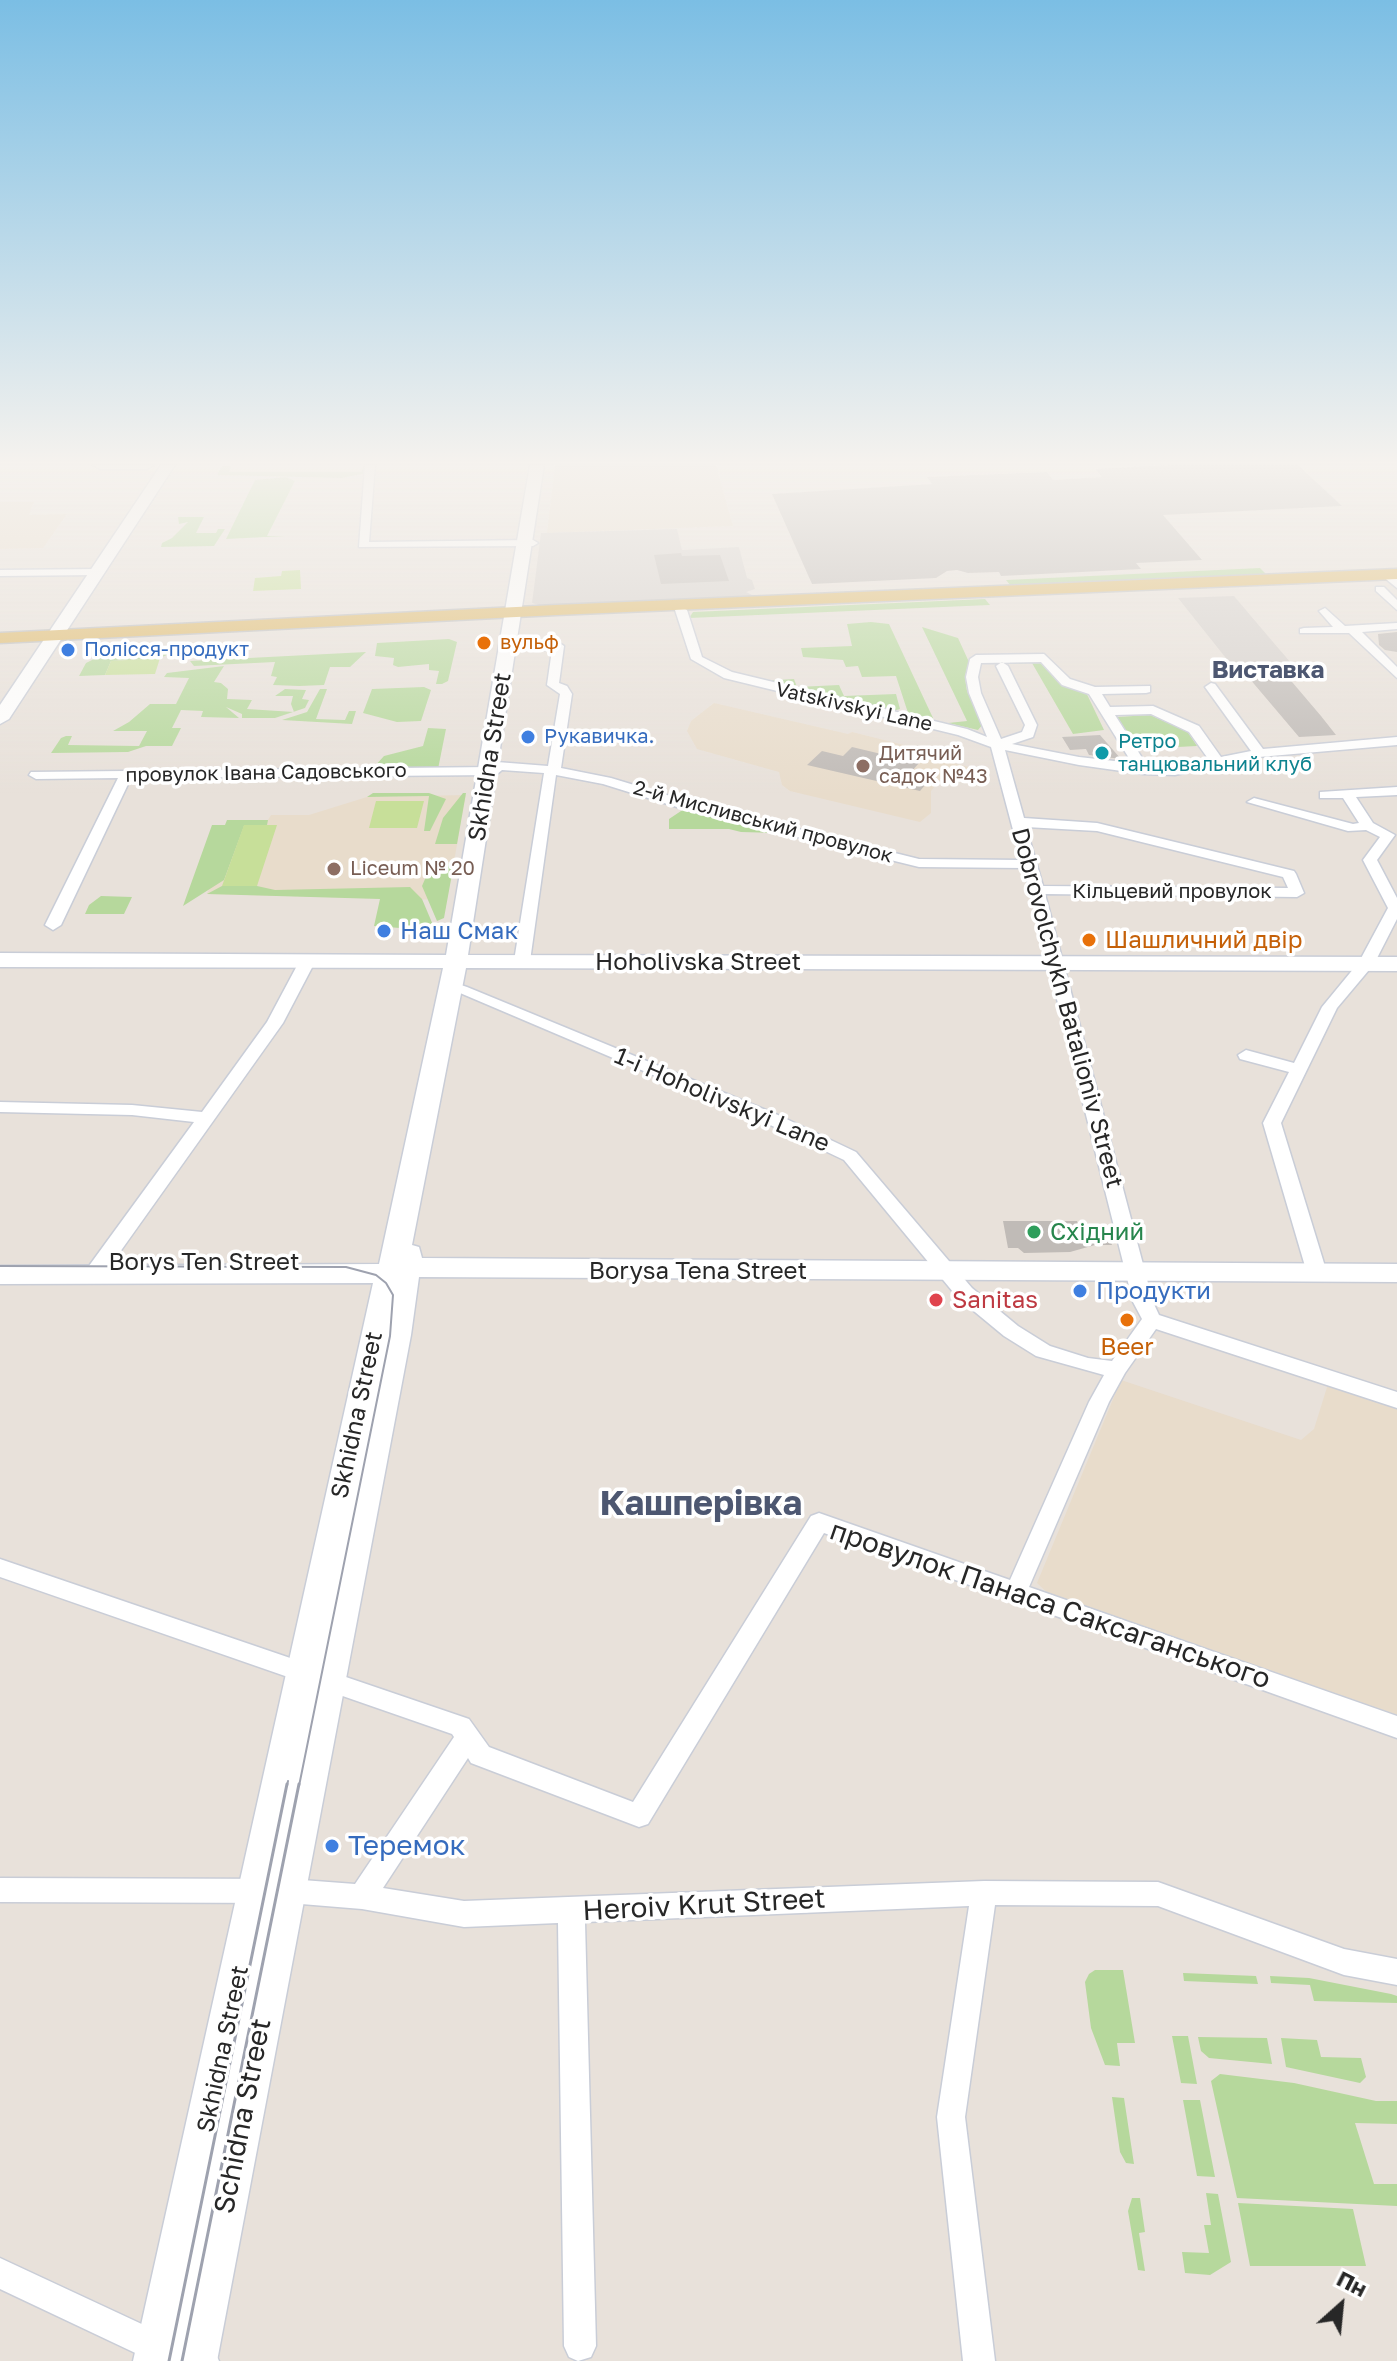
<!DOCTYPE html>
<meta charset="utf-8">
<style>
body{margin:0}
#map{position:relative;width:1397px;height:2361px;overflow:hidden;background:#e8e1da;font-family:"Golos Text",sans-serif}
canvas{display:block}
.north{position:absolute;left:1301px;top:2265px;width:80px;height:80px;-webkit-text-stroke:6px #fff;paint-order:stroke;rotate:27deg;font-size:22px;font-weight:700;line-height:32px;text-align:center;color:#272727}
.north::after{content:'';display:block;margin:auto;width:28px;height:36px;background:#272727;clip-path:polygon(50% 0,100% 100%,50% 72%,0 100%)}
</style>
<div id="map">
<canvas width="1397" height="2361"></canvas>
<div class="north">Пн</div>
</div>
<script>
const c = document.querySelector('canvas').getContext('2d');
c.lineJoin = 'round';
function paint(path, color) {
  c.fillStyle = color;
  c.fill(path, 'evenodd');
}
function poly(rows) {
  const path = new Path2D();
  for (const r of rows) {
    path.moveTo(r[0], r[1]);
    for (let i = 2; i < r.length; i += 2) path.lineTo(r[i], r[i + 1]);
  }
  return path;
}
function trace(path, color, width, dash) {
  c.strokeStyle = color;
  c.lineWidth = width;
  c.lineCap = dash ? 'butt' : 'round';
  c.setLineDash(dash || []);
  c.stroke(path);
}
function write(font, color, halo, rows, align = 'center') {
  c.font = font + ' "Golos Text",sans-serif';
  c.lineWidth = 7;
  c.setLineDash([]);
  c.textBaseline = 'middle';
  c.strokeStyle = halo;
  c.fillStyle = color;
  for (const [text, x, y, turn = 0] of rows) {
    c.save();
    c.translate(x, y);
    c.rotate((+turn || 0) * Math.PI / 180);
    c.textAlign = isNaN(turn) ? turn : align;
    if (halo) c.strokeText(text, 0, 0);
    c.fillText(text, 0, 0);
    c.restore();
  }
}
const education = poly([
 [555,465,716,465,733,526,547,533],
 [0,502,34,502,29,515,67,514,43,548,0,549],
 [714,703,848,734,852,732,936,753,933,758,985,771,986,778,948,770,931,791,931,813,920,822,790,791,782,785,779,772,697,749,687,731,691,721],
 [466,795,447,900,207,894,234,821,268,820,271,815,309,815,367,797],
 [1121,1380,1301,1440,1314,1429,1328,1384,1397,1405,1397,1720,1053,1598,1037,1583]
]);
const green = poly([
 [364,465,368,465,366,473,342,478,217,475,222,466,231,466,229,472,361,472],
 [286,477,295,481,267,536,286,536,226,539,255,480],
 [178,517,204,517,196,533,216,533,218,529,225,529,214,546,161,547,162,543,172,538,188,522,179,524],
 [1260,568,1266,574,1018,585,1010,585,1006,580],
 [985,599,990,605,689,618,693,612],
 [871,622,889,624,933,718,930,721,909,716,896,676,862,677,858,666,846,667,843,660,803,657,801,648,852,646,847,624],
 [922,627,958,638,969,662,965,677,967,691,983,724,978,730,948,723,967,721],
 [449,639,457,642,448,681,442,684,436,684,439,671,429,670,429,664,398,667,393,665,394,658,375,656,377,643],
 [366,652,350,667,330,667,324,685,299,686,273,685,277,677,271,676,275,662,194,666,190,661],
 [169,654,160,658,111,661,105,675,79,676,86,663,96,658],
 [1009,661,1037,661,1084,688,1104,730,1073,734,1032,663,1011,664],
 [224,666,214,682,221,683,228,689,227,699,252,700,247,709,294,712,291,704,293,696,275,696,285,689,306,690,302,699,309,700,305,708,275,718,242,718,242,714,226,707,239,718,201,717,203,711,181,710,172,728,181,728,172,746,146,746,128,752,51,753,61,738,66,736,72,736,68,745,139,746,147,731,113,731,129,722,150,704,176,704,189,678,164,677,167,673],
 [794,679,797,687,839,685,844,696,896,694,900,709,893,711,761,681],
 [424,687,431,690,421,721,397,722,363,713,372,689],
 [320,689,327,689,316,719,345,720,349,711,356,711,352,724,282,720,307,712],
 [1150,715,1187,731,1197,746,1138,749,1117,717],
 [428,728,446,729,438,769,372,769,384,756,423,746],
 [373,793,429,793,446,799,430,831,424,831,429,796,367,797],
 [463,793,466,793,457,844,435,844,443,818],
 [687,807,779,831,778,833,741,832,729,829,669,829,669,819],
 [227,820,268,820,267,825,244,826,224,880,183,906,212,825,225,825],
 [432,863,454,863,444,918,437,921,422,886],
 [222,886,257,886,275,890,410,887,422,899,433,925,426,930,374,926,380,899,207,894],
 [101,896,132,897,124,914,85,914,89,905],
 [1095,1970,1123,1970,1135,2043,1117,2043,1120,2066,1105,2065,1091,2028,1085,1982,1089,1974],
 [1183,1973,1256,1976,1258,1984,1184,1981],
 [1270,1976,1309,1978,1391,1994,1397,1996,1397,2003,1314,2001,1310,1985,1271,1983],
 [1172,2036,1188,2036,1197,2084,1181,2083],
 [1198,2037,1267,2038,1272,2064,1209,2058,1201,2051],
 [1281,2038,1317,2040,1321,2057,1361,2058,1366,2077,1360,2083,1286,2067],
 [1220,2074,1294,2083,1376,2101,1397,2101,1397,2124,1355,2123,1374,2184,1397,2184,1397,2206,1237,2198,1211,2081],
 [1112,2097,1124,2098,1134,2164,1126,2163,1120,2152],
 [1183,2100,1200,2100,1215,2177,1197,2176],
 [1206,2193,1218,2194,1231,2262,1210,2275,1185,2273,1182,2252,1209,2253,1204,2225,1211,2225],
 [1132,2198,1140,2198,1145,2232,1139,2233,1145,2271,1138,2270,1128,2211],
 [1238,2203,1353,2209,1366,2266,1250,2266]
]);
const pitch = poly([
 [300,570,301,589,253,591,255,578,281,576,282,571],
 [160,658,155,674,105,675,111,661],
 [376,801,424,801,417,828,369,828],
 [244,825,277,825,257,886,222,886]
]);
const plaza = poly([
 [677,529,682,550,739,547,747,578,752,580,755,589,746,592,754,596,543,606,532,603,541,533],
 [1234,596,1273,642,1292,664,1233,667,1178,598]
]);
const building = poly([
 [1171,465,1298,465,1342,506,1163,515,1202,560,1136,563,1141,569,1001,576,999,572,968,573,957,570,947,571,936,578,812,584,772,494,932,484,927,477,1047,472,1053,480,1102,477,1095,469],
 [681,553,682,556,720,555,729,581,661,584,654,555],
 [1397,632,1397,652,1385,650,1379,645,1378,634],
 [1287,676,1321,716,1336,735,1299,737,1249,678],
 [1100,735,1121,759,1089,755,1086,749,1070,750,1062,737],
 [852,747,919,763,911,772,932,777,920,791,807,765,822,751,843,756],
 [1003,1221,1077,1221,1079,1228,1106,1228,1112,1245,1095,1245,1070,1252,1024,1253,1018,1248,1008,1248]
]);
const street = poly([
 [365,465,375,465,369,542,533,540,538,543,533,546,359,547,365,465],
 [0,570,98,569,103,572,98,575,0,576,0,570],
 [1386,572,1397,579,1397,588,1381,575,1386,572],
 [1376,587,1384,587,1397,600,1397,610,1376,591,1376,587],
 [681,607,687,610,702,657,732,672,967,729,987,737,969,693,966,677,970,659,976,655,1044,654,1070,679,1095,687,1150,686,1150,692,1146,693,1102,694,1110,707,1153,706,1199,726,1221,757,1251,751,1205,687,1211,683,1215,684,1263,749,1397,737,1397,745,1259,757,1175,775,1143,774,1079,765,1005,750,1024,818,1097,823,1294,871,1296,874,1304,893,1297,897,1045,894,1153,1302,1159,1315,1397,1392,1397,1408,1156,1329,1125,1373,1109,1402,1029,1587,1397,1716,1397,1738,824,1533,648,1824,639,1827,471,1763,468,1758,383,1888,464,1901,984,1881,1158,1882,1344,1949,1397,1959,1397,1985,1344,1975,1158,1906,995,1905,965,2117,995,2361,963,2361,937,2117,969,1906,585,1922,596,2346,591,2357,578,2361,569,2357,564,2346,558,1923,464,1927,362,1909,289,1903,0,1902,0,1878,289,1879,355,1884,454,1737,452,1734,0,1577,0,1559,469,1719,489,1747,633,1802,811,1516,819,1513,1010,1580,1089,1402,1104,1375,1036,1356,1004,1336,958,1298,844,1160,766,1123,453,990,461,985,467,987,778,1115,856,1152,972,1288,1018,1326,1050,1346,1088,1358,1112,1361,1142,1319,1133,1302,1024,868,919,867,680,808,603,784,556,775,530,961,522,966,514,961,544,773,502,770,496,775,131,778,61,925,53,930,45,925,118,778,36,779,29,775,31,772,491,767,497,762,548,766,560,694,547,685,552,650,511,649,511,643,515,642,558,642,564,646,559,683,567,686,572,694,561,768,611,778,690,802,919,859,1021,860,991,747,958,735,724,678,691,659,675,610,681,607],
 [1002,662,996,666,1025,725,1022,732,1001,739,981,693,978,677,981,663,1041,662,1062,685,1089,694,1132,763,1079,757,1012,744,1033,737,1037,725,1008,666,1002,662],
 [1151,714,1189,732,1209,760,1175,767,1146,764,1115,715,1151,714],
 [1026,827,1097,831,1283,877,1288,888,1043,886,1026,827],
 [1325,608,1345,626,1397,623,1397,629,1362,632,1397,667,1397,678,1349,633,1300,633,1300,629,1304,628,1333,627,1319,611,1325,608],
 [1397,787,1397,795,1356,797,1373,823,1395,835,1377,860,1397,898,1397,919,1374,964,1337,1008,1281,1123,1327,1273,1317,1279,1307,1273,1263,1123,1289,1072,1240,1059,1238,1055,1246,1050,1294,1063,1322,1007,1359,962,1388,908,1363,860,1380,837,1366,830,1348,831,1247,802,1254,798,1353,824,1359,823,1343,798,1320,798,1320,792,1397,787],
 [308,955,316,960,283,1023,100,1280,86,1280,83,1275,86,1270,194,1122,132,1115,0,1112,0,1102,132,1105,202,1112,267,1022,300,960,308,955],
 [0,2258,161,2333,206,2345,214,2350,219,2361,148,2359,0,2289,0,2258]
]);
const secondary = poly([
 [93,465,154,465,147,469,100,469,93,465],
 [161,465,175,465,9,719,0,724,0,705,161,465],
 [530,465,544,465,468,955,1397,957,1397,971,466,968,412,1245,419,1247,422,1258,1397,1264,1397,1282,419,1277,411,1335,217,2361,133,2361,373,1283,0,1284,0,1266,379,1264,443,968,0,967,0,953,446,955,530,465]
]);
const primary = poly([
 [1397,569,1397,579,556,615,0,643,0,633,556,605,1397,569]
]);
const tramFar1 = poly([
 [0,1266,346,1267,376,1275,386,1283,393,1295,390,1336,299,1786],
 [287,1786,288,1781]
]);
const tram = poly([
 [169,2361,287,1784],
 [182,2361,299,1784]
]);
const markers = [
 [484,643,8,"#e8710a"],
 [68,650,8,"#3f7fe0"],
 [528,737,8,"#3f7fe0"],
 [1102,753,8,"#0f9aa8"],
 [863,766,8,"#8d6e63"],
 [334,869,8,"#8d6e63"],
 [384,931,8,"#3f7fe0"],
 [1089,940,8,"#e8710a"],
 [1034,1232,8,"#2e9e5b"],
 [1080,1291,8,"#3f7fe0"],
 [936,1300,8,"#e0444e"],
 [1127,1320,8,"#e8710a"],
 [332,1846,8,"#3f7fe0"]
];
const farFoodnames = [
 ["вульф",500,643]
];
const farShopnames = [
 ["Полісся-продукт",84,650],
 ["Рукавичка.",544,737]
];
const farStreetnames = [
 ["Vatskivskyi Lane",854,707,13],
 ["провулок Івана Садовського",266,773,-1],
 ["2-й Мисливський провулок",763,822,15],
 ["Кільцевий провулок",1172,892]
];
const farCulturenames = [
 ["Ретро",1118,742],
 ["танцювальний клуб",1118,765]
];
const farEducationnames = [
 ["Дитячий",879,754],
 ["садок №43",879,777],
 ["Liceum № 20",350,869]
];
const farQuarternames = [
 ["Виставка",1268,670]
];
const streetNames = [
 ["Skhidna Street",490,757,-81],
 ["Hoholivska Street",698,962],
 ["Dobrovolchykh Batalioniv Street",1067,1008,75],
 ["1-i Hoholivskyi Lane",722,1100,23],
 ["Borys Ten Street",204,1262],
 ["Borysa Tena Street",698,1271],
 ["Skhidna Street",357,1415,-78],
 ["Skhidna Street",223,2049,-78]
];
const shopNames = [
 ["Наш Смак",400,931],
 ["Продукти",1096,1291]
];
const foodNames = [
 ["Шашличний двір",1105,940],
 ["Beer",1127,1347,"center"]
];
const leisureNames = [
 ["Східний",1050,1232]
];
const healthNames = [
 ["Sanitas",952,1300]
];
const nearStreetnames = [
 ["провулок Панаса Саксаганського",1050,1605,19],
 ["Heroiv Krut Street",704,1905,-3],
 ["Schidna Street",243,2116,-79]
];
const nearShopnames = [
 ["Теремок",348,1846]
];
const nearQuarternames = [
 ["Кашперівка",701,1504]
];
paint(education, '#e8dccb');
paint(green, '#b6d89c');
paint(pitch, '#c7df99');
paint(plaza, '#d5d0cc');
paint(building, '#c0bbb7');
trace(street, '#c9cdd7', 3);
trace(secondary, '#c9cdd7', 3);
trace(primary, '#bebebe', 3);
paint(street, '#fff');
paint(secondary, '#fff');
paint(primary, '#deb969');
trace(tramFar1, '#9ea2af', 2);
trace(tram, '#9ea2af', 3);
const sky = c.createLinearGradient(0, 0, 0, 796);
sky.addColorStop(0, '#7bbee4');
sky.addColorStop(0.58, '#f5f2ee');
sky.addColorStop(1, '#f5f2ee00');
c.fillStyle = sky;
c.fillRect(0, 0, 1397, 796);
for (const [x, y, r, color] of markers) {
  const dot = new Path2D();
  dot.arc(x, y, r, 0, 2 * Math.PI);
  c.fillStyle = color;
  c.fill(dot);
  trace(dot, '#fff', 3);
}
write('20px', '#c56008', '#fff', farFoodnames, 'left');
write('20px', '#366cbe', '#fff', farShopnames, 'left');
write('20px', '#272727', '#fff', farStreetnames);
write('20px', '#0d838f', '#fff', farCulturenames, 'left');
write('20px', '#785e54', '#fff', farEducationnames, 'left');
write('bold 24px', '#4d5771', '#fff', farQuarternames);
write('24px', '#272727', '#fff', streetNames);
write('24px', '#366cbe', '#fff', shopNames, 'left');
write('24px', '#c56008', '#fff', foodNames, 'left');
write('24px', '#27864d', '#fff', leisureNames, 'left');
write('24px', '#be3a42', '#fff', healthNames, 'left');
write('28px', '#272727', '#fff', nearStreetnames);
write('28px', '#366cbe', '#fff', nearShopnames, 'left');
write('bold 34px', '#4d5771', '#fff', nearQuarternames);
</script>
